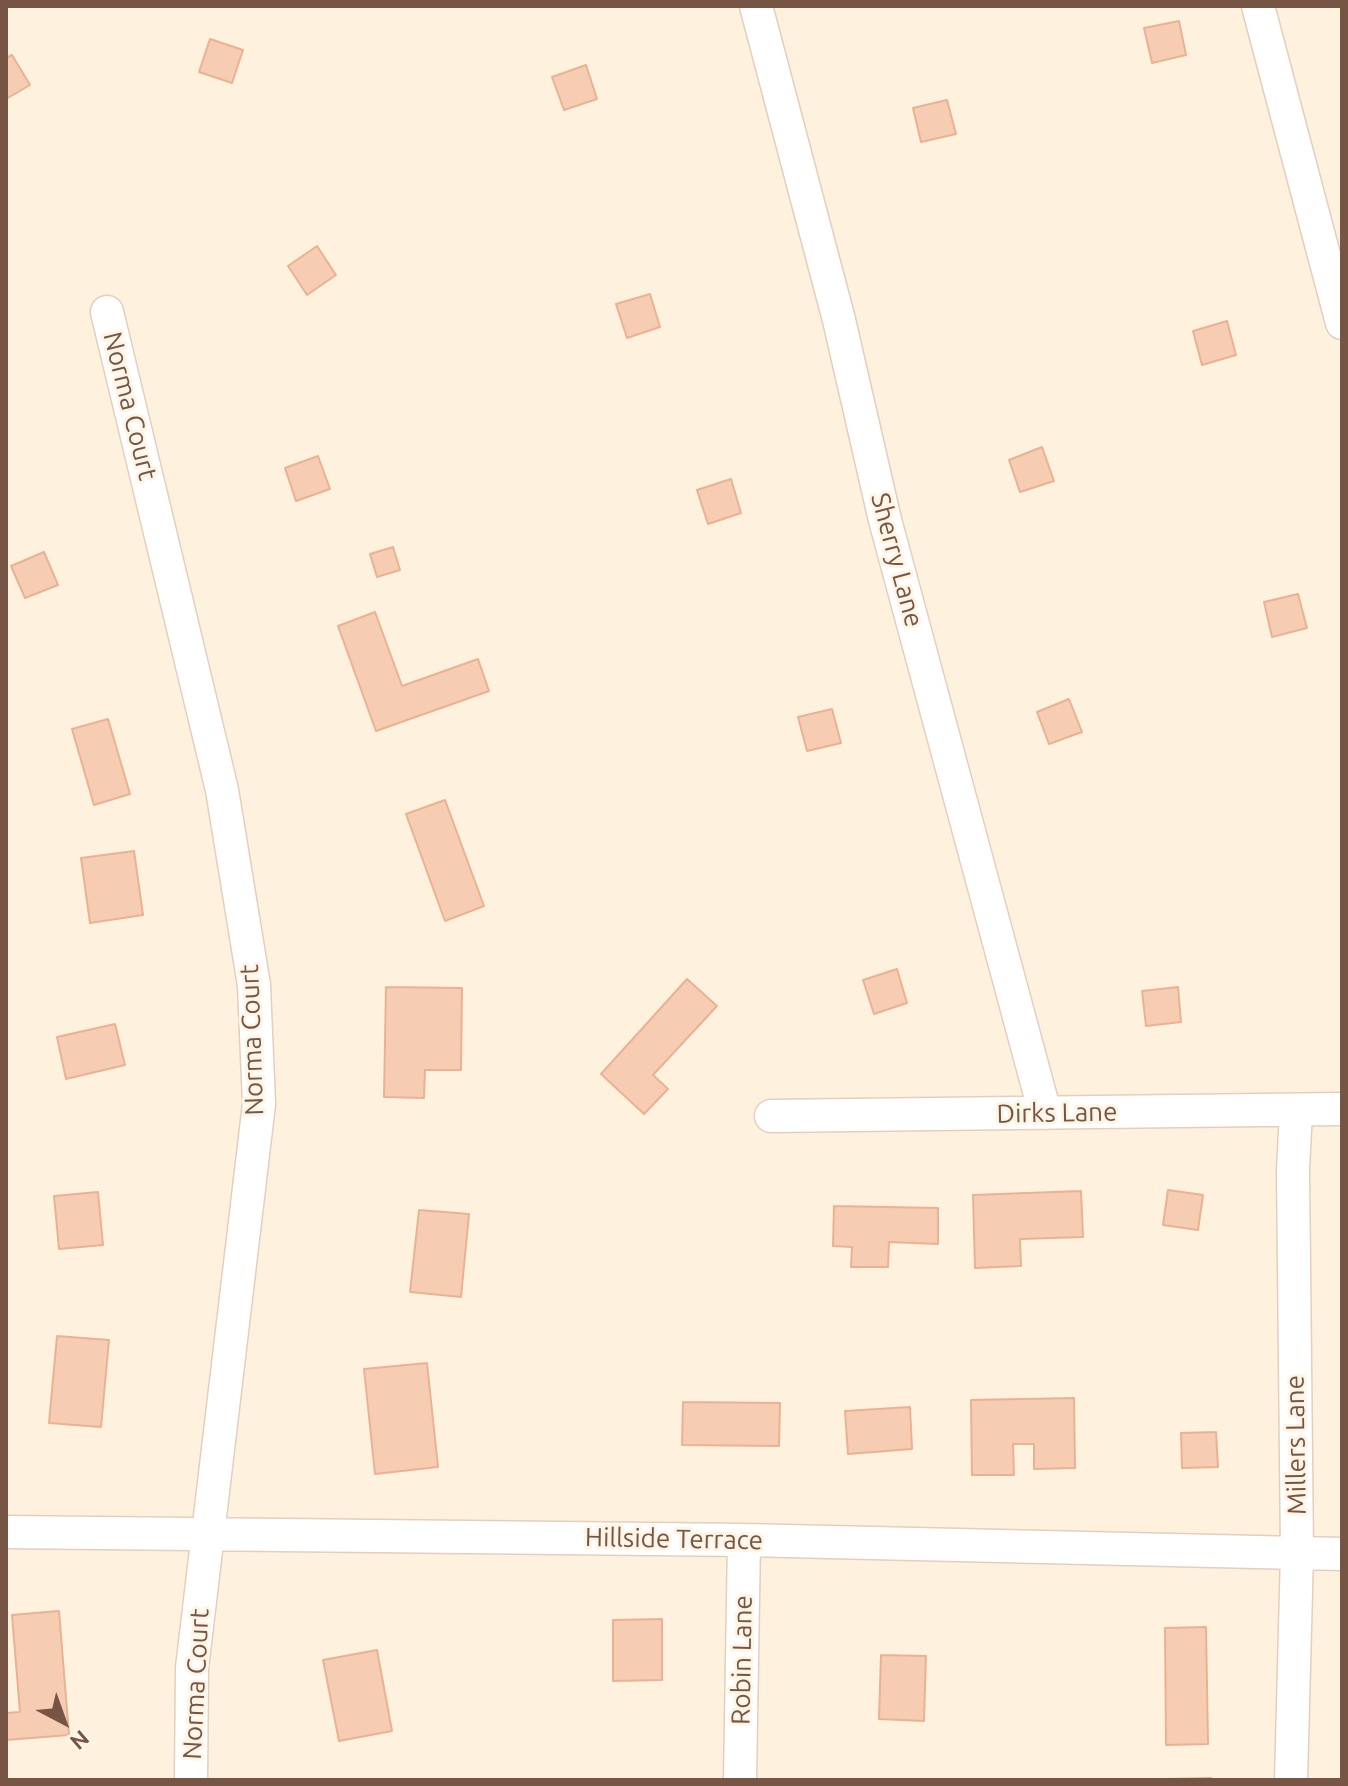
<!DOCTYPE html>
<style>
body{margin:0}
#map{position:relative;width:1348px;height:1786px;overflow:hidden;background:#fef1de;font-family:Ubuntu,sans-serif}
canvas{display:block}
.frame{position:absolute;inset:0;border:8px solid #765544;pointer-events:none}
.north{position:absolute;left:24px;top:1682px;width:80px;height:80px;-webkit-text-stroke:6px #fff5e6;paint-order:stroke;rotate:139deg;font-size:22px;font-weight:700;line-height:32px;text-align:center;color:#765544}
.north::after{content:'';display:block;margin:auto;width:28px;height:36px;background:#765544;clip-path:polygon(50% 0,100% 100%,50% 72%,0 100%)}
</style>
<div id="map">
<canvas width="1348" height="1786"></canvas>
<div class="frame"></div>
<div class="north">N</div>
</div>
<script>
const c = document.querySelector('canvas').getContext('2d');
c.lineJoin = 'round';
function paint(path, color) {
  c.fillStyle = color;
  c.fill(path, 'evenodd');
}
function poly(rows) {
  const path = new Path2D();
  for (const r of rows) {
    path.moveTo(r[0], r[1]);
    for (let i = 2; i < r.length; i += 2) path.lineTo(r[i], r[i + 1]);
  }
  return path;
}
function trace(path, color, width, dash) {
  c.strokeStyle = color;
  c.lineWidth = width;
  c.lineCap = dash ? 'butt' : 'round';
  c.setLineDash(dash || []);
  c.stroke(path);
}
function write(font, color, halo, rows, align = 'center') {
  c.font = font + ' Ubuntu,sans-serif';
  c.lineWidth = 6;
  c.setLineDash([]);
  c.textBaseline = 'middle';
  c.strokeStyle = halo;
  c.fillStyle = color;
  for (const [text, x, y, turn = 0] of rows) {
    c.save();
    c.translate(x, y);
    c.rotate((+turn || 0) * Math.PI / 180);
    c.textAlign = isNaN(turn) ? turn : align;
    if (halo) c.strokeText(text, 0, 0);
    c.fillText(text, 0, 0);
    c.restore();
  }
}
const building = poly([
 [1179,21,1186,55,1152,63,1144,28,1179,21],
 [210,39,243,50,232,83,199,72,210,39],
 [12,55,30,85,6,99,6,58,12,55],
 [586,65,597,99,564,110,552,77,586,65],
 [947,100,956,134,921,142,913,108,947,100],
 [317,246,336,275,307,295,288,266,317,246],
 [650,294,660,327,627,338,616,304,650,294],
 [1227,321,1236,355,1202,365,1193,331,1227,321],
 [1042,447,1054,481,1020,492,1009,460,1042,447],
 [318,456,330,489,296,501,285,468,318,456],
 [731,479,741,513,708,524,697,490,731,479],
 [393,547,400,570,377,577,370,554,393,547],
 [44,552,58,585,25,598,11,566,44,552],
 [1298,594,1307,628,1272,637,1264,602,1298,594],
 [375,612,402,686,478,659,489,691,376,731,338,626,375,612],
 [1069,699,1082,732,1049,744,1037,712,1069,699],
 [832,709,841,743,807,751,798,717,832,709],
 [108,719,130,794,94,805,72,729,108,719],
 [445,800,484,906,445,921,406,814,445,800],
 [134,851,143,915,90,923,81,858,134,851],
 [897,969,907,1003,874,1014,863,980,897,969],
 [687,979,717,1006,653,1075,668,1089,644,1114,601,1074,687,979],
 [386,987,462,988,461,1070,425,1070,424,1098,384,1097,386,987],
 [1178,987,1181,1022,1146,1026,1142,991,1178,987],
 [115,1024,125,1065,66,1079,57,1037,115,1024],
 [1168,1190,1203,1195,1198,1230,1163,1225,1168,1190],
 [1081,1191,1083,1237,1020,1239,1021,1266,975,1268,973,1195,1081,1191],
 [98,1192,103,1245,59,1249,54,1196,98,1192],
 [834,1206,938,1208,938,1244,889,1242,888,1267,851,1267,852,1247,833,1246,834,1206],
 [419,1210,469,1214,461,1297,410,1292,419,1210],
 [57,1336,109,1340,101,1427,49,1423,57,1336],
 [427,1363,438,1467,375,1474,364,1369,427,1363],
 [1074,1398,1075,1468,1034,1469,1034,1444,1013,1444,1014,1475,972,1475,971,1400,1074,1398],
 [683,1402,780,1403,779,1446,682,1445,683,1402],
 [910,1407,912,1449,848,1454,845,1411,910,1407],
 [1216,1432,1218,1467,1182,1468,1181,1433,1216,1432],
 [59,1611,69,1735,6,1740,6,1713,20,1712,12,1615,59,1611],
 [662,1619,662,1680,613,1681,613,1620,662,1619],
 [1206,1627,1208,1744,1166,1745,1165,1628,1206,1627],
 [377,1650,392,1731,339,1741,323,1660,377,1650],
 [881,1655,926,1656,924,1721,879,1719,881,1655],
 [1211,1778,1211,1780,1166,1780,1166,1779,1211,1778]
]);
const street = poly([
 [756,6,839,320,885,520,1045,1113],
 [1258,6,1342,323],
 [107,312,222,790,254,985,259,1104,192,1668,191,1780],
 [771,1116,1342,1109],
 [6,1532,744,1540,1342,1554],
 [740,1780,744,1540],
 [1291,1780,1297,1553,1293,1170,1296,1110]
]);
const streetNames = [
 ["Norma Court",130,406,76],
 ["Sherry Lane",897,560,75],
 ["Norma Court",252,1040,-92],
 ["Dirks Lane",1057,1113,-1],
 ["Millers Lane",1296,1445,-91],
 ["Hillside Terrace",674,1539,1],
 ["Robin Lane",742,1660,-89],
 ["Norma Court",196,1684,-87]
];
paint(building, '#f6ccb3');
trace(building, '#eab292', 2);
trace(street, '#e5cebd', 35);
trace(street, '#fff', 32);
write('26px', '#765544', '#fff5e6', streetNames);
</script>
